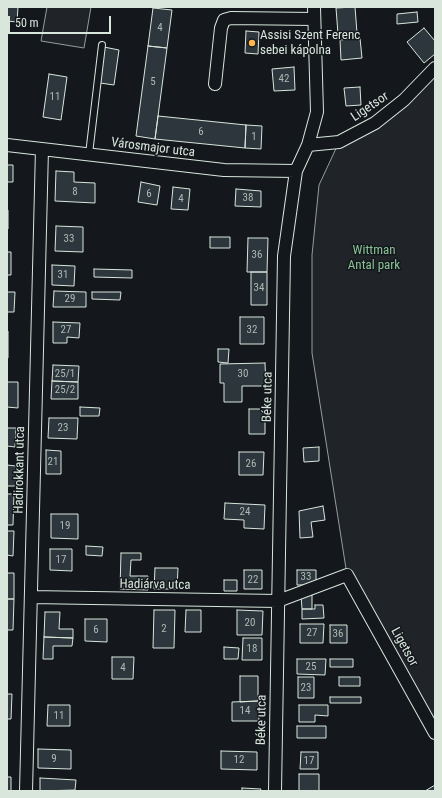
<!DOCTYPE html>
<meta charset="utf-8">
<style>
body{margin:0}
#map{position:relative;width:442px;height:798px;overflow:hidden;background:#14181c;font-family:"Roboto Condensed",sans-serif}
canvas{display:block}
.frame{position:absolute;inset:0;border:8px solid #d8e6dc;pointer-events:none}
.scale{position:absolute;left:8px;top:16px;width:103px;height:18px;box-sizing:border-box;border:2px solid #d8e6dc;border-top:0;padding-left:5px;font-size:12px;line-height:14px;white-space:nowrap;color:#d8e6dc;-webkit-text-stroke:3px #14181c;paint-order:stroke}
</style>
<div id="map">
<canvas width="442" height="798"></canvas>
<div class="frame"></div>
<div class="scale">50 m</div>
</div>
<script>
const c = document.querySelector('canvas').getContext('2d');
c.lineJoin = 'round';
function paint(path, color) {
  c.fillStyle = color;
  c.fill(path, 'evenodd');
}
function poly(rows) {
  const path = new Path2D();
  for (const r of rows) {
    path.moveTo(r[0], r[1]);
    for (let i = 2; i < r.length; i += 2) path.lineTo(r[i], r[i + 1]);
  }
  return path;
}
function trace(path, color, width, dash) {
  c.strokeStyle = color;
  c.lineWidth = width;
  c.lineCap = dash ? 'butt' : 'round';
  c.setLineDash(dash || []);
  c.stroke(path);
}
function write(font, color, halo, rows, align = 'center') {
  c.font = font + ' "Roboto Condensed",sans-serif';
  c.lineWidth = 3;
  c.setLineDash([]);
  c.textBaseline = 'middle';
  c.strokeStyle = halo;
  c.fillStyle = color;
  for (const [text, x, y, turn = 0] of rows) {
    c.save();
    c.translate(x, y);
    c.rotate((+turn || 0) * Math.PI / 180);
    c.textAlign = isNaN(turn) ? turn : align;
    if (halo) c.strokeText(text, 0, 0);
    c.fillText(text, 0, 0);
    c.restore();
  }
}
const green = poly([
 [47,7,91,7,84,48,41,41,47,7],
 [435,68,435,733,347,575,312,353,312,255,319,185,339,142,375,123,435,68]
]);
const building = poly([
 [7,7,18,7,17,22,7,21,7,7],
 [355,7,357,33,338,34,336,8,355,7],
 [153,8,172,10,167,48,148,46,153,8],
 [417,12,418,22,397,24,397,14,417,12],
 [424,28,435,41,435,54,424,63,407,42,424,28],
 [246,31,259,32,258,54,245,53,246,31],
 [360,38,362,58,341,60,340,40,360,38],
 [148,46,167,48,155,139,136,136,148,46],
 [104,47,119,50,114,85,100,83,104,47],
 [294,67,295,90,274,91,272,69,294,67],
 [49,74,67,77,61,120,43,117,49,74],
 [360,87,361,105,346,106,344,88,360,87],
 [158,116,246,125,245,148,155,139,158,116],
 [246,125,262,126,261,149,245,148,246,125],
 [7,165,13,165,13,182,7,182,7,165],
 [56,171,74,172,74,182,95,183,95,203,55,201,56,171],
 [141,182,160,186,157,205,138,202,141,182],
 [173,187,190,189,188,210,171,209,173,187],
 [236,189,261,191,261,207,235,206,236,189],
 [7,210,8,210,8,229,7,229,7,210],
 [56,226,83,227,83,252,55,251,56,226],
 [210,237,230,237,230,248,210,248,210,237],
 [248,238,268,238,267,272,247,272,248,238],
 [7,252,11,252,11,275,7,275,7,252],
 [52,265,75,266,74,286,52,285,52,265],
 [94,269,132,270,132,278,94,277,94,269],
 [251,272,267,272,267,305,251,305,251,272],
 [54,291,86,292,86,307,53,307,54,291],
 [7,292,15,292,14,312,7,312,7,292],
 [92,292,121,292,120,300,92,299,92,292],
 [240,317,264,317,264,344,240,344,240,317],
 [53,322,80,323,79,338,67,337,67,343,53,343,53,322],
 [7,331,8,331,8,358,7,358,7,331],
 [218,349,229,349,228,363,218,362,218,349],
 [265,363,266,386,242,386,242,402,224,402,224,383,220,383,220,364,265,363],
 [53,365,79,366,78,382,52,381,53,365],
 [52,381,78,382,78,399,51,399,52,381],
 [7,382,18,382,18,408,7,407,7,382],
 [80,407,100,408,99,416,80,416,80,407],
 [249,409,265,409,265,434,249,434,249,409],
 [49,418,78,418,77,439,48,438,49,418],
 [7,428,16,428,15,447,7,446,7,428],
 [319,447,319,461,304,462,303,448,319,447],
 [46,450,61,451,61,474,46,474,46,450],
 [239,452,264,452,263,475,239,475,239,452],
 [7,465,16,466,16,486,7,486,7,465],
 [7,494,14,494,13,525,7,525,7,494],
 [225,503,265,505,264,529,244,528,244,520,224,519,225,503],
 [323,506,325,520,311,522,313,537,300,538,299,511,323,506],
 [51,514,78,514,78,539,51,538,51,514],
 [7,531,14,531,13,556,7,555,7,531],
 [86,546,103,547,102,556,86,555,86,546],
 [50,549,72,549,72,571,50,570,50,549],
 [121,553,141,553,141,560,131,560,130,576,148,576,148,590,120,589,121,553],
 [155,568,178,568,177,589,154,589,155,568],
 [244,570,262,570,262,589,244,589,244,570],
 [297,570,316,570,316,585,297,585,297,570],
 [7,573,14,573,14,599,7,599,7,573],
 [224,580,237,580,237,591,224,591,224,580],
 [312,594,312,609,302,609,301,595,312,594],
 [7,599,14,599,13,630,7,630,7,599],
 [315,605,323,605,324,618,302,619,302,609,315,609,315,605],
 [154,610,175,610,174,648,153,648,154,610],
 [186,610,201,610,201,632,185,632,186,610],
 [237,610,263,611,262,635,237,635,237,610],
 [45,612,60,612,59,629,73,629,73,638,44,637,45,612],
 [85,619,107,619,107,642,85,641,85,619],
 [300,624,324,624,323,643,300,643,300,624],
 [330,625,347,625,347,643,330,643,330,625],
 [44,637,73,638,72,646,53,646,53,659,43,659,44,637],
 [243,638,262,638,262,660,242,660,243,638],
 [224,647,239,648,238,659,224,659,224,647],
 [112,657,134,657,133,679,112,679,112,657],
 [297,659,326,659,325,675,297,674,297,659],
 [330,659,353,659,353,667,330,667,330,659],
 [240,676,258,676,258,701,240,702,240,676],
 [298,677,314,677,314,698,298,698,298,677],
 [339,677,360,677,360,686,339,686,339,677],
 [7,694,12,694,11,719,7,719,7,694],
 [330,697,361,697,361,703,330,703,330,697],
 [258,701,259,721,232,721,232,702,258,701],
 [48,705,70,705,70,726,47,726,48,705],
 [299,705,328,705,328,716,315,715,315,722,299,722,299,705],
 [297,726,326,726,326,738,297,738,297,726],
 [38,749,71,750,71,769,38,768,38,749],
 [221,751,257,752,257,770,221,769,221,751],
 [301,752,318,752,318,769,300,769,301,752],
 [299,774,319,774,319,791,299,791,299,774],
 [7,777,11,777,11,791,7,791,7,777],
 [40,778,76,780,75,790,40,791,40,778],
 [435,785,435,791,425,791,435,785],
 [242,788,261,789,260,791,242,791,242,788]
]);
const service = poly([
 [89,154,102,45]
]);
const minor = poly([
 [215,84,221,28,224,20,231,18,314,19],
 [7,145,224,170,296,171],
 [308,145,339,142,375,123,404,100,435,68],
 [31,597,278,601,347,575,435,733],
 [26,791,42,149],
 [275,791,284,256,296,171,308,145,317,112,314,7]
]);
const markers = [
 [252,43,4,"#ffb74d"]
];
const numberNames = [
 ["4",160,28],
 ["42",284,79],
 ["5",153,82],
 ["11",55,97],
 ["6",201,132],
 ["1",254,137],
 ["8",75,192],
 ["6",149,194],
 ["38",248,198],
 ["4",181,199],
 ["33",69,239],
 ["36",257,255],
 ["31",63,275],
 ["34",259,288],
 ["29",70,299],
 ["27",66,330],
 ["32",252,330],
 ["25/1",65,374],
 ["30",243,374],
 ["25/2",65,390],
 ["23",63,428],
 ["21",53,462],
 ["26",251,464],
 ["24",245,512],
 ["19",65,526],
 ["17",61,560],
 ["33",306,577],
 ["22",253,580],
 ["20",250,623],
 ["2",164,629],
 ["6",96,630],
 ["27",312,633],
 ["36",338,634],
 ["18",252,649],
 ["25",311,667],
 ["4",123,668],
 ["23",306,688],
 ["14",245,711],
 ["11",59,716],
 ["9",54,759],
 ["12",239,760],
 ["17",309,761]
];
const poiNames = [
 ["Assisi Szent Ferenc",260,36],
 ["sebei kápolna",260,51]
];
const streetNames = [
 ["Ligetsor",370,107,-34],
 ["Városmajor utca",153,148,7],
 ["Béke utca",268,397,-89],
 ["Hadirokkant utca",20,470,-89],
 ["Hadiárva utca",155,585,1],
 ["Ligetsor",404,647,61],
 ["Béke utca",262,720,-89]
];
const parkNames = [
 ["Wittman",374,251],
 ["Antal park",374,266]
];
paint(green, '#202428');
trace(green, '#939e99', 1);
paint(building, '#2c363c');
trace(building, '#d8e6dc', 1);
trace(service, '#d8e6dc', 8);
trace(minor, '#d8e6dc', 14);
trace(service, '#14181c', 6);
trace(minor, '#14181c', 12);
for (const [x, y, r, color] of markers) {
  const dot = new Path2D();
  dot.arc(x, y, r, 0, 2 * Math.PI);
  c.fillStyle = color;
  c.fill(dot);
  trace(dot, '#14181c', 1.5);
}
write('11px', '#adbab4', null, numberNames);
write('13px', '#d8e6dc', '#14181c', poiNames, 'left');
write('13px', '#d8e6dc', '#14181c', streetNames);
write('13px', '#8ac095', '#14181c', parkNames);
</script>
